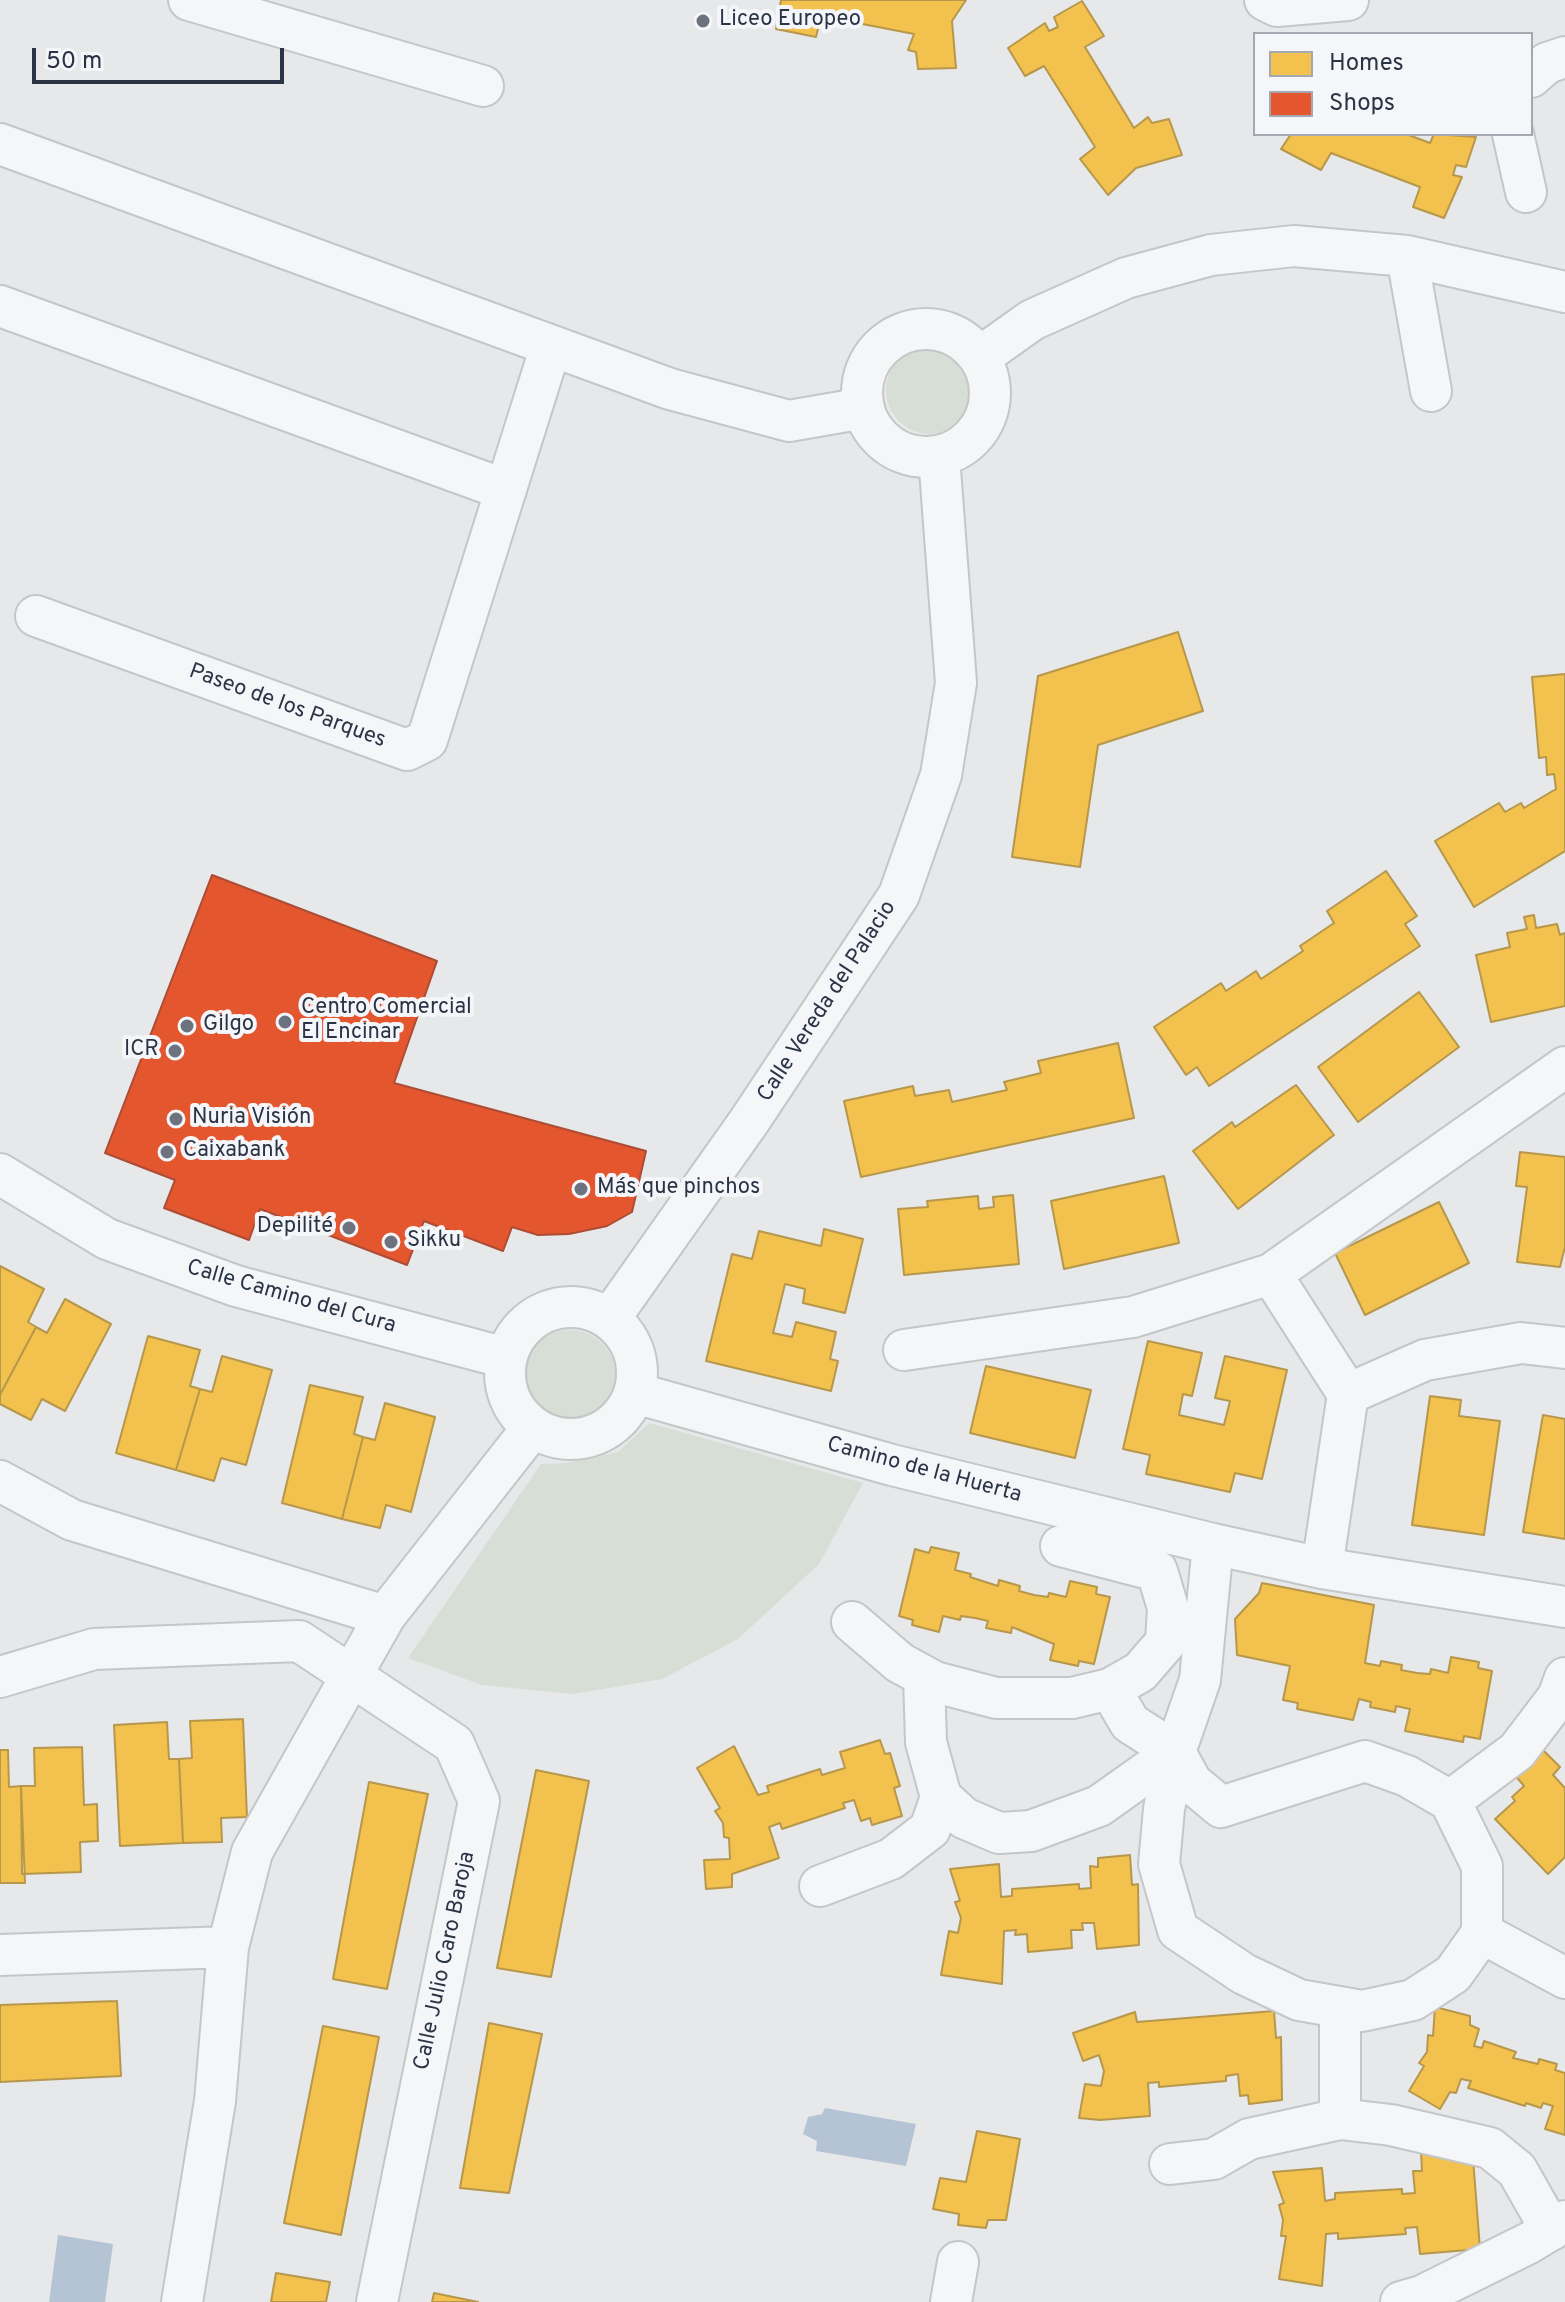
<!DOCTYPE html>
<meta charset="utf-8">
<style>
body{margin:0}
#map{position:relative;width:1565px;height:2302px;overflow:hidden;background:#e6e8ea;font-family:Overpass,sans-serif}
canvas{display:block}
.legend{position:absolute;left:1253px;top:32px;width:280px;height:104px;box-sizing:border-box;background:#f4f6f9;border:2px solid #a4a8b1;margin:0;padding:10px 14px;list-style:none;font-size:24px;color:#2b3445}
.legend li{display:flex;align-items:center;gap:16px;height:40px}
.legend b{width:40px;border:2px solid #a4a8b1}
.scale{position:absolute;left:32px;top:48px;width:252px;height:36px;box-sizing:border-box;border:4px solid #2b3445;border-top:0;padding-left:10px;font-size:24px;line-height:28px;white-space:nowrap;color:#2b3445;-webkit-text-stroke:6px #f4f6f9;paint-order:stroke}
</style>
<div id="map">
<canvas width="1565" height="2302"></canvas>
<ul class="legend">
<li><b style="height:22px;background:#f2c14e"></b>Homes</li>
<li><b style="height:22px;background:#e4572e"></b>Shops</li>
</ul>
<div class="scale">50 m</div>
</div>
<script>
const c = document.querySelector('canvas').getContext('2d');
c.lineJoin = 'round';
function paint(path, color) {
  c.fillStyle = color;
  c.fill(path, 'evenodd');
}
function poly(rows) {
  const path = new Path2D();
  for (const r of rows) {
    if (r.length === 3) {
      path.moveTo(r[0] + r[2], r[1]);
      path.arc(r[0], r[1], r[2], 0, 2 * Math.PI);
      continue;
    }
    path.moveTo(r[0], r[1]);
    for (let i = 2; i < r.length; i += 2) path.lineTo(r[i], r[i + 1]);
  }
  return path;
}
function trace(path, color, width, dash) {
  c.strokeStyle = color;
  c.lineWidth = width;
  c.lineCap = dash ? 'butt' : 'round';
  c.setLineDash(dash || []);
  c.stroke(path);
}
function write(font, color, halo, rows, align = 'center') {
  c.font = font + ' Overpass,sans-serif';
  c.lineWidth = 8;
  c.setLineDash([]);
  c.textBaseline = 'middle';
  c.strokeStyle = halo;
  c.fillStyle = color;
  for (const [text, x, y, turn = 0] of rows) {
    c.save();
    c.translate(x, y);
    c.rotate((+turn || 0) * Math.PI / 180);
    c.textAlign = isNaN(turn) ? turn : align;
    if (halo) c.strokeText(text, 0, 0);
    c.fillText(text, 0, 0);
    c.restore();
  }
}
const green = poly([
 [930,390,44],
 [570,1375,45],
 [649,1423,863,1483,819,1564,738,1639,662,1679,573,1694,482,1685,408,1658,541,1464,567,1463,618,1452]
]);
const water = poly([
 [825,2108,916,2124,906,2166,816,2151,817,2141,803,2134,808,2117,822,2114],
 [58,2235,113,2244,105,2302,49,2302]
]);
const homes = poly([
 [781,0,966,0,952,21,956,68,918,69,916,52,908,50,914,34,821,16,816,37,776,29,781,0],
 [1082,1,1104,36,1085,47,1134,128,1148,117,1152,123,1169,119,1182,155,1136,168,1108,195,1080,159,1095,147,1044,66,1025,76,1008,48,1045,23,1049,31,1058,27,1054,17,1082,1],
 [1291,134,1406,134,1430,143,1434,134,1476,137,1466,167,1456,165,1453,175,1462,177,1444,218,1413,207,1420,187,1331,153,1321,170,1281,149,1291,134],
 [1178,632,1203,711,1098,745,1080,867,1012,857,1038,676,1178,632],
 [1565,674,1565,851,1474,907,1435,841,1499,803,1505,812,1521,803,1524,808,1556,789,1554,774,1547,775,1546,757,1539,758,1532,677,1565,674],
 [1386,871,1417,916,1405,924,1420,946,1209,1086,1197,1067,1186,1075,1154,1027,1221,983,1226,991,1256,971,1261,979,1303,951,1300,946,1334,923,1327,911,1386,871],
 [1534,915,1536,928,1557,924,1560,935,1565,933,1565,1006,1491,1022,1476,955,1510,947,1507,933,1527,929,1524,917,1534,915],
 [1419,992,1459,1047,1358,1122,1318,1067,1419,992],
 [1118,1043,1134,1118,861,1177,844,1101,913,1086,915,1096,949,1090,952,1102,1007,1090,1004,1082,1041,1073,1038,1061,1118,1043],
 [1296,1085,1334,1135,1238,1209,1193,1151,1232,1122,1235,1127,1296,1085],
 [1520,1152,1565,1157,1565,1247,1560,1267,1517,1262,1527,1187,1516,1186,1520,1152],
 [1164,1176,1179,1243,1064,1269,1051,1201,1164,1176],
 [1013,1195,1019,1264,904,1275,898,1209,928,1207,927,1201,978,1196,979,1209,994,1207,993,1197,1013,1195],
 [1439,1202,1469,1263,1365,1315,1335,1253,1439,1202],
 [824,1229,863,1239,845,1313,803,1303,805,1289,785,1284,773,1333,792,1337,796,1322,836,1332,830,1359,838,1361,831,1391,706,1361,732,1254,752,1259,759,1231,821,1246,824,1229],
 [0,1266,44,1289,28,1322,36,1327,0,1395,0,1266],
 [65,1299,111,1324,65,1411,42,1399,31,1420,0,1404,0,1395,36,1327,47,1333,65,1299],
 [148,1336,200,1350,190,1386,200,1389,176,1470,116,1453,148,1336],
 [1148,1341,1202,1353,1192,1396,1183,1394,1179,1415,1224,1425,1230,1401,1215,1398,1225,1356,1287,1370,1262,1479,1235,1473,1230,1492,1146,1474,1150,1455,1123,1449,1148,1341],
 [222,1356,272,1370,246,1465,221,1458,214,1481,176,1470,200,1389,212,1392,222,1356],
 [986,1366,1091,1390,1075,1458,970,1433,986,1366],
 [310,1385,363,1397,354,1434,363,1437,342,1519,282,1503,310,1385],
 [1430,1396,1461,1400,1459,1416,1500,1421,1484,1535,1412,1525,1430,1396],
 [385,1403,435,1417,411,1512,386,1505,380,1528,342,1519,363,1437,375,1440,385,1403],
 [1543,1415,1565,1419,1565,1539,1523,1532,1543,1415],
 [931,1547,959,1553,955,1570,971,1574,970,1577,998,1586,999,1580,1020,1586,1019,1591,1034,1595,1048,1597,1049,1593,1066,1597,1070,1581,1097,1587,1096,1594,1110,1597,1094,1664,1079,1661,1078,1666,1050,1660,1054,1644,1012,1627,1011,1633,986,1628,988,1621,975,1618,961,1616,960,1620,943,1616,939,1632,912,1625,913,1620,899,1616,915,1549,929,1553,931,1547],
 [1262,1583,1374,1605,1365,1663,1380,1666,1381,1661,1402,1665,1401,1670,1417,1673,1430,1674,1431,1669,1448,1673,1451,1657,1479,1662,1478,1668,1492,1671,1480,1739,1464,1736,1463,1742,1405,1731,1410,1709,1396,1706,1395,1712,1370,1707,1371,1702,1359,1699,1353,1720,1297,1709,1298,1703,1283,1700,1290,1666,1237,1655,1235,1619,1259,1593,1262,1583],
 [243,1719,247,1817,221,1818,222,1842,183,1843,179,1759,192,1758,190,1721,243,1719],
 [167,1722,169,1759,179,1759,183,1843,120,1846,114,1725,167,1722],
 [880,1740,885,1754,890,1753,900,1786,894,1788,902,1816,872,1825,870,1818,861,1821,854,1800,843,1803,845,1808,782,1829,780,1823,769,1827,779,1858,732,1874,732,1887,706,1889,704,1860,730,1859,729,1838,724,1837,723,1823,715,1811,720,1808,697,1768,734,1746,758,1795,769,1792,767,1786,820,1769,822,1775,845,1768,840,1752,880,1740],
 [82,1747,84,1805,97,1804,98,1841,80,1842,81,1872,22,1874,21,1786,35,1786,34,1748,82,1747],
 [1540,1747,1560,1767,1553,1775,1565,1788,1565,1857,1548,1874,1495,1819,1515,1801,1512,1797,1524,1786,1514,1774,1540,1747],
 [0,1750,8,1750,9,1787,21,1786,25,1883,0,1883,0,1750],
 [536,1770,589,1781,551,1977,497,1968,536,1770],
 [369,1782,428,1794,387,1989,333,1979,369,1782],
 [1130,1855,1132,1885,1138,1884,1139,1945,1097,1949,1094,1923,1082,1923,1083,1930,1071,1930,1072,1948,1028,1952,1027,1934,1015,1935,1016,1930,1004,1931,1002,1984,941,1975,949,1931,958,1933,961,1918,955,1902,960,1901,950,1869,999,1864,1001,1897,1012,1896,1012,1889,1079,1884,1079,1889,1091,1888,1090,1866,1098,1867,1098,1858,1130,1855],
 [117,2001,121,2076,0,2082,0,2005,117,2001],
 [1435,2007,1470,2016,1470,2025,1479,2029,1474,2046,1482,2048,1484,2041,1516,2052,1513,2058,1538,2064,1539,2059,1557,2064,1555,2070,1565,2073,1565,2135,1545,2129,1553,2106,1543,2103,1541,2108,1526,2103,1525,2106,1468,2088,1471,2081,1461,2079,1456,2093,1450,2092,1440,2109,1409,2091,1424,2066,1419,2063,1427,2052,1428,2035,1433,2036,1435,2007],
 [1274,2011,1276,2038,1281,2037,1282,2100,1249,2104,1248,2095,1240,2096,1238,2074,1226,2076,1226,2081,1159,2087,1159,2082,1148,2083,1150,2116,1100,2120,1079,2118,1085,2084,1101,2086,1104,2071,1099,2055,1083,2061,1073,2033,1135,2012,1137,2022,1274,2011],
 [489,2023,542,2034,509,2193,460,2188,489,2023],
 [323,2026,379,2037,341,2235,284,2223,323,2026],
 [977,2131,1020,2139,1006,2220,988,2220,986,2228,958,2225,959,2214,933,2209,940,2178,966,2182,977,2131],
 [1452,2149,1454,2160,1473,2158,1480,2249,1420,2254,1417,2227,1405,2228,1406,2234,1338,2239,1338,2233,1326,2234,1322,2286,1279,2279,1286,2236,1281,2236,1283,2220,1279,2205,1284,2203,1273,2172,1322,2168,1325,2201,1335,2199,1335,2193,1402,2189,1402,2194,1415,2193,1413,2171,1422,2171,1421,2151,1452,2149],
 [276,2273,330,2282,326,2302,271,2302,276,2273],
 [434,2293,478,2302,432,2302,434,2293]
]);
const shops = poly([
 [212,875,437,961,394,1083,646,1151,632,1212,607,1226,569,1234,538,1235,512,1227,503,1251,424,1221,407,1265,260,1209,249,1240,164,1208,175,1180,105,1153,212,875]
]);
const minor = poly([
 [189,0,483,86],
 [1265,0,1277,6,1348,0],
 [1531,77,1547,63,1565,57],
 [1513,134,1526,192],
 [0,144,670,389,789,421,864,408],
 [1407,256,1431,391],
 [0,306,506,490],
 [926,393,64],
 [980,357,1032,320,1126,278,1211,255,1294,246,1407,256,1565,292],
 [36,616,407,750,427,740,551,346],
 [0,1174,107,1239,236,1286,506,1358],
 [1271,1274,1348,1394],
 [571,1373,66],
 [610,1318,750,1120,899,895,941,775,956,683,939,456],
 [904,1350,1133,1317,1271,1274,1565,1067],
 [635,1393,892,1465,1213,1544,1322,1568,1565,1607],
 [0,1481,72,1520,385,1616],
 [1322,1568,1348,1394,1425,1360,1521,1343,1565,1348],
 [852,1622,900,1663,935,1682,996,1698,1072,1698,1110,1689,1140,1672,1166,1642,1168,1608,1157,1571,1061,1546],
 [0,1677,94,1649,299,1641,454,1744,479,1801,377,2302],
 [1110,1689,1130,1723,1175,1752,1192,1783,1221,1807,1365,1761,1407,1776,1450,1801,1482,1866,1482,1933,1453,1974,1413,2000,1362,2011,1299,2000,1244,1974,1178,1930,1159,1864,1164,1809,1175,1752,1200,1680,1213,1544],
 [941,1797,964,1818,999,1833,1031,1831,1099,1806,1175,1752],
 [1450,1801,1517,1751,1558,1697,1565,1678],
 [820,1886,891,1859,930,1829,941,1797,926,1742,924,1676],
 [1482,1933,1565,1978],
 [0,1955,228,1947],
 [1340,2119,1340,2007],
 [1170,2164,1214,2159,1249,2139,1340,2119,1391,2125,1490,2148,1517,2170,1551,2230],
 [182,2302,215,2101,228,1947,252,1852,385,1616,533,1427],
 [951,2302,958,2262],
 [1401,2302,1422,2296,1529,2243,1565,2221]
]);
const markers = [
 [703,21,8,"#6c737f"],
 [285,1022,8,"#6c737f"],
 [187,1026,8,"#6c737f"],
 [175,1051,8,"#6c737f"],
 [176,1119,8,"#6c737f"],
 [167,1152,8,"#6c737f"],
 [581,1189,8,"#6c737f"],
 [349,1228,8,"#6c737f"],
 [391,1242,8,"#6c737f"]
];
const poiNames = [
 ["Liceo Europeo",719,21],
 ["Centro Comercial",301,1009],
 ["El Encinar",301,1034],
 ["Gilgo",203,1026],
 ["ICR",159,1051,"right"],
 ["Nuria Visión",192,1119],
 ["Caixabank",183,1152],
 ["Más que pinchos",597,1189],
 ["Depilité",333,1228,"right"],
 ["Sikku",407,1242]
];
const streetNames = [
 ["Paseo de los Parques",287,707,20],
 ["Calle Vereda del Palacio",828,1002,-57],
 ["Calle Camino del Cura",291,1298,16],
 ["Camino de la Huerta",924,1471,15],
 ["Calle Julio Caro Baroja",446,1961,-78]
];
paint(green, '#d6ded6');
paint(water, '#b4c4d5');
paint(homes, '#f2c14e');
trace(homes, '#b6974b', 2);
paint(shops, '#e4572e');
trace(shops, '#ac4c35', 2);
trace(minor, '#c4c6c8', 44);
trace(minor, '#f5f6f7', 40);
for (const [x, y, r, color] of markers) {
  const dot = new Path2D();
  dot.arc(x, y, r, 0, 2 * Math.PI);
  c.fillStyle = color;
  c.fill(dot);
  trace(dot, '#f4f6f9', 3);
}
write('22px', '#2b3445', '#f4f6f9', poiNames, 'left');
write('22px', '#2b3445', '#f4f6f9', streetNames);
</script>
